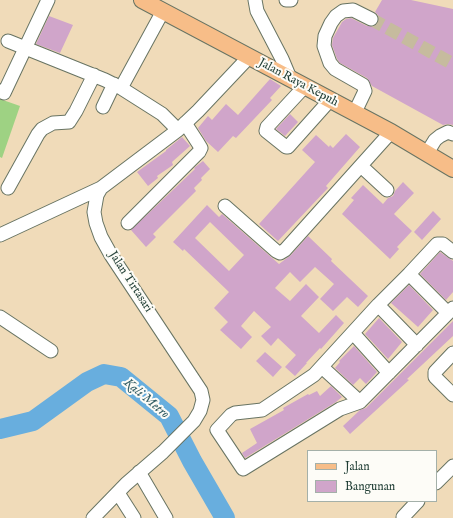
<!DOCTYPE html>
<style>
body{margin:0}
#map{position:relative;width:453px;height:518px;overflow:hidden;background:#f0dbb9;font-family:"IM FELL English",serif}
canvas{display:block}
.legend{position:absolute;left:307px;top:450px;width:130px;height:52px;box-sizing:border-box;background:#fdfcf7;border:1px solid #a4b0a9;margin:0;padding:5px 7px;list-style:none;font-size:12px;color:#1f3d34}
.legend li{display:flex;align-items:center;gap:8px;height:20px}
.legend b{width:20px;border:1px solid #a4b0a9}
</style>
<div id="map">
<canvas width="453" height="518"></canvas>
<ul class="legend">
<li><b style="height:5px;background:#f7bd88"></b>Jalan</li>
<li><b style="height:11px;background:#d0a5ca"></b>Bangunan</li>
</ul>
</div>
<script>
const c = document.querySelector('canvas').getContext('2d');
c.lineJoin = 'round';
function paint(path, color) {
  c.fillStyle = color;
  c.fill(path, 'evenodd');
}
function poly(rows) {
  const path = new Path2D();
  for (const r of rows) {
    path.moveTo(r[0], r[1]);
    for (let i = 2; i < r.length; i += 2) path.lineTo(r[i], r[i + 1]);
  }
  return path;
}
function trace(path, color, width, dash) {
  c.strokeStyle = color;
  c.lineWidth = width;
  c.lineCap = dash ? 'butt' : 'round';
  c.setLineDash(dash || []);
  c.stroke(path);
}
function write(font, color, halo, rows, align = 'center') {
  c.font = font + ' "IM FELL English",serif';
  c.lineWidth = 4;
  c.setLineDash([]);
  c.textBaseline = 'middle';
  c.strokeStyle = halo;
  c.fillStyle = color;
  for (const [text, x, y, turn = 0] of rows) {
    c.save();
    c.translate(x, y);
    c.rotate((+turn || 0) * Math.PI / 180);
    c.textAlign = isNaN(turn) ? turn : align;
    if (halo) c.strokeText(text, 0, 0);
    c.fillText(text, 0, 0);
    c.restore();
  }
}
const green = poly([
 [0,99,20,106,2,158,0,157]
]);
const river = poly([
 [0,429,33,421,87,382,104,374,121,377,169,416,192,461,225,518]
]);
const building = poly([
 [382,0,411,0,453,9,453,125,448,124,443,125,372,86,367,78,340,63,337,59,332,45,333,38,342,22,346,19,351,18,367,26,375,26,378,23,379,19,378,15,375,12],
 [49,16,73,25,60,53,36,44],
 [270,79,281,86,270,98,272,100,236,138,233,136,218,152,206,141,198,128,208,116,212,120,226,104,238,115],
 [290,114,298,122,285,136,276,129],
 [346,134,360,147,326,186,328,188,278,241,259,224,315,162,302,150,316,135,329,147,330,145,333,148],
 [182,137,190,146,172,162,173,165,157,176,158,178,148,186,137,172,166,151,166,150],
 [203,161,210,169,201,178,202,180,194,188,196,191,153,234,156,237,146,247,131,230,195,169,194,168],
 [403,182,414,193,394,214,412,231,397,247,399,249,390,259,342,214,354,200,351,198,363,185,383,204,388,198,393,196,395,191],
 [207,205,219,217,222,214,279,264,291,255,308,236,332,259,331,261,368,296,358,307,347,297,333,311,320,299,334,284,315,267,300,282,290,272,275,288,290,301,306,284,319,297,301,316,319,333,336,315,344,323,321,349,320,348,306,363,307,363,295,376,285,367,296,355,278,338,271,346,261,336,271,327,254,311,241,326,252,337,241,349,220,330,228,322,214,308,229,292,184,249,183,251,173,242],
 [210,222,244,255,229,271,195,238],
 [433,211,441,219,422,240,414,232],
 [440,252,453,261,453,292,446,300,420,274],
 [409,285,433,310,418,327,391,303],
 [379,318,402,342,388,359,365,334],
 [453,321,453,336,407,379,409,380,350,434,343,426,360,410,366,408],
 [354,346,377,372,366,384,360,378,353,385,335,368,340,362,339,361],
 [265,352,282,367,273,377,256,361],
 [331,386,342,397,336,402,245,458,242,453,257,443,250,429,284,410,283,408,308,394,309,395,317,391,320,396]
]);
const minorTunnel = poly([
 [371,19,453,64]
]);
const minor = poly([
 [255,0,257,11,282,59,290,78],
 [286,0,291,0],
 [8,41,105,80,121,88,162,114,178,130],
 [305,86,267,127,266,131,286,147,288,147,330,100],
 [121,88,163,11],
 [0,91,4,93,48,0],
 [103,107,114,84],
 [355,112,365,91,363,85,335,69,330,63,324,46,325,36,331,23,336,16,343,11,353,10,371,19],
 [427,153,435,140,440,136,448,132,453,134],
 [361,166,387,190],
 [8,188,38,134,42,129,53,123,69,122,76,111,94,75],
 [225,206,276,251,280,253,285,250,391,132],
 [128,223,199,152,201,148,198,143,185,123],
 [0,235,101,188],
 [453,252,443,244,437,244,409,274,378,305,314,375,262,410,235,413,231,415,217,430,243,469,340,409,360,402,453,308],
 [409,274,448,313],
 [378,305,417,345],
 [0,317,51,351],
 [353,333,389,373],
 [453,353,435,372,435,377,453,395],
 [323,368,360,402],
 [139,472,166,518],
 [436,483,453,466],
 [118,493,134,518],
 [403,517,418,501],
 [93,518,126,484,163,452,194,421,200,411,203,400,201,391,111,255,101,237,96,223,94,212,97,195,101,188,178,130,198,111,249,57]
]);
const major = poly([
 [142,0,391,132,453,169]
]);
const streetNames = [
 ["Jalan Raya Kepuh",298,83,28],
 ["Jalan Tirtasari",130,282,57]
];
const waterNames = [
 ["Kali Metro",146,399,40]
];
paint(green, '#9ed283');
trace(river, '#68aede', 20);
paint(building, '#d0a5ca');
trace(minorTunnel, '#c6bb9e', 13, [13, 6]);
trace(minor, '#687463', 15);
trace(major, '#687463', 18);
trace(minor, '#fff', 13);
trace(major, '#f7bd88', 16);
write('12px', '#1f3d34', '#fdfcf7', streetNames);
write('italic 13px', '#355f67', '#fdfcf7', waterNames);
</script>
